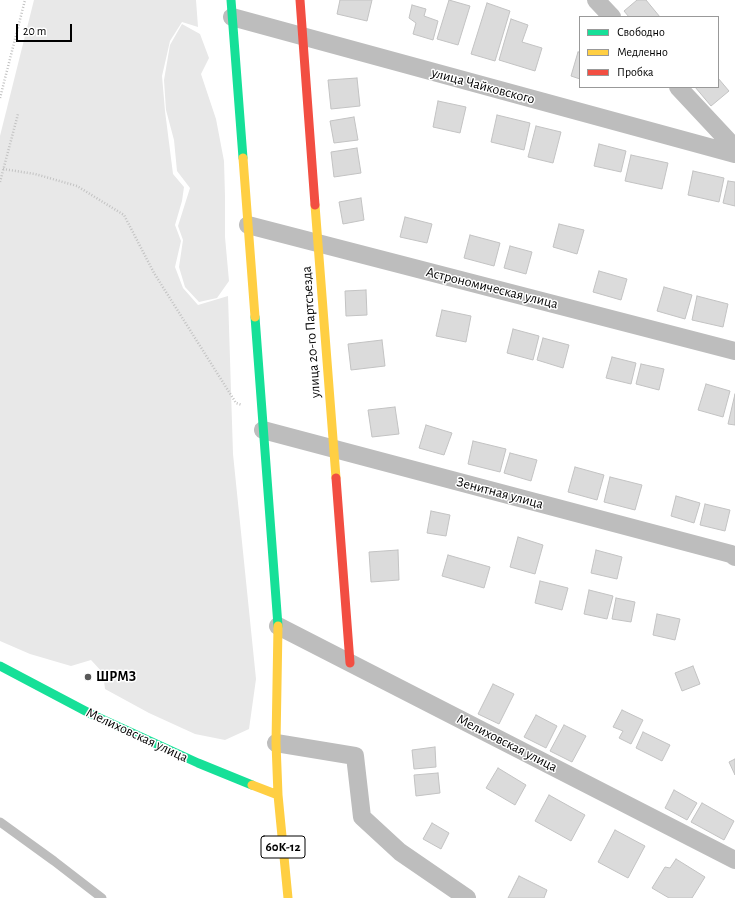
<!DOCTYPE html>
<meta charset="utf-8">
<style>
body{margin:0}
#map{position:relative;width:735px;height:898px;overflow:hidden;background:#fff;font-family:"Alegreya Sans",sans-serif}
canvas{display:block}
.legend{position:absolute;left:579px;top:16px;width:140px;height:72px;box-sizing:border-box;background:#fff;border:1px solid #999;margin:0;padding:5px 7px;list-style:none;font-size:12px;color:#000}
.legend li{display:flex;align-items:center;gap:8px;height:20px}
.legend b{width:20px;border:1px solid #999}
.scale{position:absolute;left:16px;top:24px;width:56px;height:18px;box-sizing:border-box;border:2px solid #000;border-top:0;padding-left:5px;font-size:12px;line-height:14px;white-space:nowrap;color:#000;-webkit-text-stroke:3px #fff;paint-order:stroke}
</style>
<div id="map">
<canvas width="735" height="898"></canvas>
<ul class="legend">
<li><b style="height:5px;background:#16e098"></b>Свободно</li>
<li><b style="height:5px;background:#ffcf43"></b>Медленно</li>
<li><b style="height:5px;background:#f24e42"></b>Пробка</li>
</ul>
<div class="scale">20 m</div>
</div>
<script>
const c = document.querySelector('canvas').getContext('2d');
c.lineJoin = 'round';
function paint(path, color) {
  c.fillStyle = color;
  c.fill(path, 'evenodd');
}
function poly(rows) {
  const path = new Path2D();
  for (const r of rows) {
    path.moveTo(r[0], r[1]);
    for (let i = 2; i < r.length; i += 2) path.lineTo(r[i], r[i + 1]);
  }
  return path;
}
function trace(path, color, width, dash) {
  c.strokeStyle = color;
  c.lineWidth = width;
  c.lineCap = dash ? 'butt' : 'round';
  c.setLineDash(dash || []);
  c.stroke(path);
}
function write(font, color, halo, rows, align = 'center') {
  c.font = font + ' "Alegreya Sans",sans-serif';
  c.lineWidth = 3;
  c.setLineDash([]);
  c.textBaseline = 'middle';
  c.strokeStyle = halo;
  c.fillStyle = color;
  for (const [text, x, y, turn = 0] of rows) {
    c.save();
    c.translate(x, y);
    c.rotate((+turn || 0) * Math.PI / 180);
    c.textAlign = isNaN(turn) ? turn : align;
    if (halo) c.strokeText(text, 0, 0);
    c.fillText(text, 0, 0);
    c.restore();
  }
}
const green = poly([
 [34,0,196,0,198,27,182,22,170,41,162,76,165,111,173,174,184,187,182,201,175,225,181,241,175,267,183,288,198,305,228,296,233,454,256,679,249,729,225,740,195,734,149,713,105,689,103,673,91,660,71,666,30,654,0,641,0,136],
 [182,24,200,34,209,58,201,74,216,119,224,161,225,196,225,237,229,281,217,298,199,302,185,287,179,267,183,240,178,226,190,188,177,171,174,140,166,110,164,80,170,45]
]);
const building = poly([
 [340,0,372,0,367,21,337,14,340,0],
 [449,0,470,6,458,45,437,39,449,0],
 [637,0,646,0,660,17,629,17,624,11,637,0],
 [487,3,510,11,495,61,471,54,487,3],
 [412,5,426,9,424,16,438,21,433,40,413,34,416,23,409,18,412,5],
 [511,19,528,25,522,42,542,48,535,71,499,60,511,19],
 [578,52,580,52,580,79,571,76,578,52],
 [357,78,360,106,331,109,328,80,357,78],
 [718,78,729,91,711,106,695,87,718,87,718,78],
 [438,101,466,107,460,133,433,127,438,101],
 [497,115,530,123,524,150,491,142,497,115],
 [354,117,358,140,334,143,330,121,354,117],
 [536,126,561,132,553,163,528,157,536,126],
 [599,144,626,151,621,172,594,166,599,144],
 [357,148,361,173,334,177,331,152,357,148],
 [631,155,668,163,662,189,625,181,631,155],
 [693,171,724,178,719,202,688,195,693,171],
 [728,181,735,182,735,206,723,203,728,181],
 [361,198,364,220,343,224,339,202,361,198],
 [405,217,432,224,427,243,400,237,405,217],
 [559,224,584,230,577,254,553,247,559,224],
 [470,235,500,243,494,266,464,258,470,235],
 [510,246,532,252,526,274,504,268,510,246],
 [599,271,627,279,621,300,593,292,599,271],
 [664,287,692,295,685,319,657,311,664,287],
 [366,290,367,315,346,316,345,291,366,290],
 [697,296,728,304,723,327,692,320,697,296],
 [442,310,471,316,466,342,436,336,442,310],
 [513,329,539,336,533,360,507,353,513,329],
 [543,338,569,345,563,368,537,360,543,338],
 [382,340,385,366,351,370,348,344,382,340],
 [612,357,636,363,631,384,606,378,612,357],
 [641,364,664,369,659,390,636,384,641,364],
 [706,384,730,391,723,417,698,410,706,384],
 [735,394,735,425,728,424,735,394],
 [395,407,399,434,372,437,368,410,395,407],
 [426,425,452,433,444,455,419,448,426,425],
 [473,441,506,449,500,472,468,464,473,441],
 [510,453,537,460,531,481,504,473,510,453],
 [575,467,604,475,597,500,568,492,575,467],
 [610,477,642,485,635,510,604,502,610,477],
 [676,496,700,503,694,523,671,516,676,496],
 [705,504,730,510,725,531,700,525,705,504],
 [431,511,450,515,446,536,427,533,431,511],
 [518,537,543,545,535,574,510,567,518,537],
 [398,550,399,580,371,582,369,552,398,550],
 [596,550,622,557,617,579,591,573,596,550],
 [448,555,490,567,484,588,442,576,448,555],
 [540,581,568,588,562,610,535,603,540,581],
 [589,590,613,596,607,619,584,614,589,590],
 [616,598,635,602,631,622,612,619,616,598],
 [657,614,680,619,675,640,653,635,657,614],
 [693,666,700,684,682,691,675,673,693,666],
 [493,684,514,694,499,724,478,714,493,684],
 [622,710,643,720,631,744,619,738,623,731,613,727,622,710],
 [536,715,557,726,546,748,524,737,536,715],
 [564,725,586,736,572,762,550,751,564,725],
 [643,732,670,745,662,761,636,748,643,732],
 [435,747,436,767,414,769,412,750,435,747],
 [735,759,735,775,729,762,735,759],
 [498,768,526,785,515,805,486,788,498,768],
 [438,773,440,793,416,796,414,775,438,773],
 [674,790,697,803,687,820,665,808,674,790],
 [549,795,585,815,571,841,535,821,549,795],
 [702,803,734,821,724,840,691,822,702,803],
 [432,823,449,833,441,849,423,839,432,823],
 [615,830,645,846,628,878,598,862,615,830],
 [676,859,705,877,692,898,669,898,652,888,665,867,670,868,676,859],
 [519,876,547,890,544,898,508,898,519,876]
]);
const path = poly([
 [0,98,25,0],
 [3,169,35,174,77,186,124,215,154,273,236,403,242,405],
 [0,182,18,114]
]);
const lane = poly([
 [0,822,54,861,102,898]
]);
const street = poly([
 [596,0,612,17],
 [232,17,735,154],
 [678,87,735,148],
 [248,225,735,351],
 [263,430,731,554,735,557],
 [278,626,735,860],
 [276,743,355,756,362,817,400,852,467,898]
]);
const fast = poly([
 [231,0,243,158],
 [255,317,278,626],
 [0,666,91,714,198,763,252,785]
]);
const slow = poly([
 [243,158,255,317],
 [315,205,336,478],
 [278,626,276,743,278,795],
 [252,785,278,795,288,898]
]);
const jam = poly([
 [300,0,315,205],
 [336,478,350,663]
]);
const markers = [
 [88,677,4,"#595959"]
];
const shields = [
 [283,847,44]
];
const shieldNames = [
 ["60К-12",283,847]
];
const streetNames = [
 ["улица Чайковского",483,86,15],
 ["Астрономическая улица",492,288,14],
 ["улица 20-го Партсъезда",311,332,-94],
 ["Зенитная улица",500,493,15],
 ["Мелиховская улица",137,735,25],
 ["Мелиховская улица",507,743,27]
];
const poiNames = [
 ["ШРМЗ",96,677]
];
paint(green, '#e8e8e8');
paint(building, '#dbdbdb');
trace(building, '#c3c3c3', 1);
trace(path, '#c2c2c2', 2.5, [1, 2]);
trace(lane, '#bdbdbd', 9);
trace(street, '#bdbdbd', 18);
trace(fast, '#16e098', 9);
trace(slow, '#ffcf43', 9);
trace(jam, '#f24e42', 9);
for (const [x, y, r, color] of markers) {
  const dot = new Path2D();
  dot.arc(x, y, r, 0, 2 * Math.PI);
  c.fillStyle = color;
  c.fill(dot);
  trace(dot, '#fff', 1.5);
}
for (const [x, y, w] of shields) {
  const box = new Path2D();
  box.roundRect(x - w / 2, y - 11, w, 22, 3);
  c.fillStyle = '#fff';
  c.fill(box);
  trace(box, '#000', 1);
}
write('bold 13px', '#000', null, shieldNames);
write('14px', '#000', '#fff', streetNames);
write('bold 14px', '#000', '#fff', poiNames, 'left');
</script>
